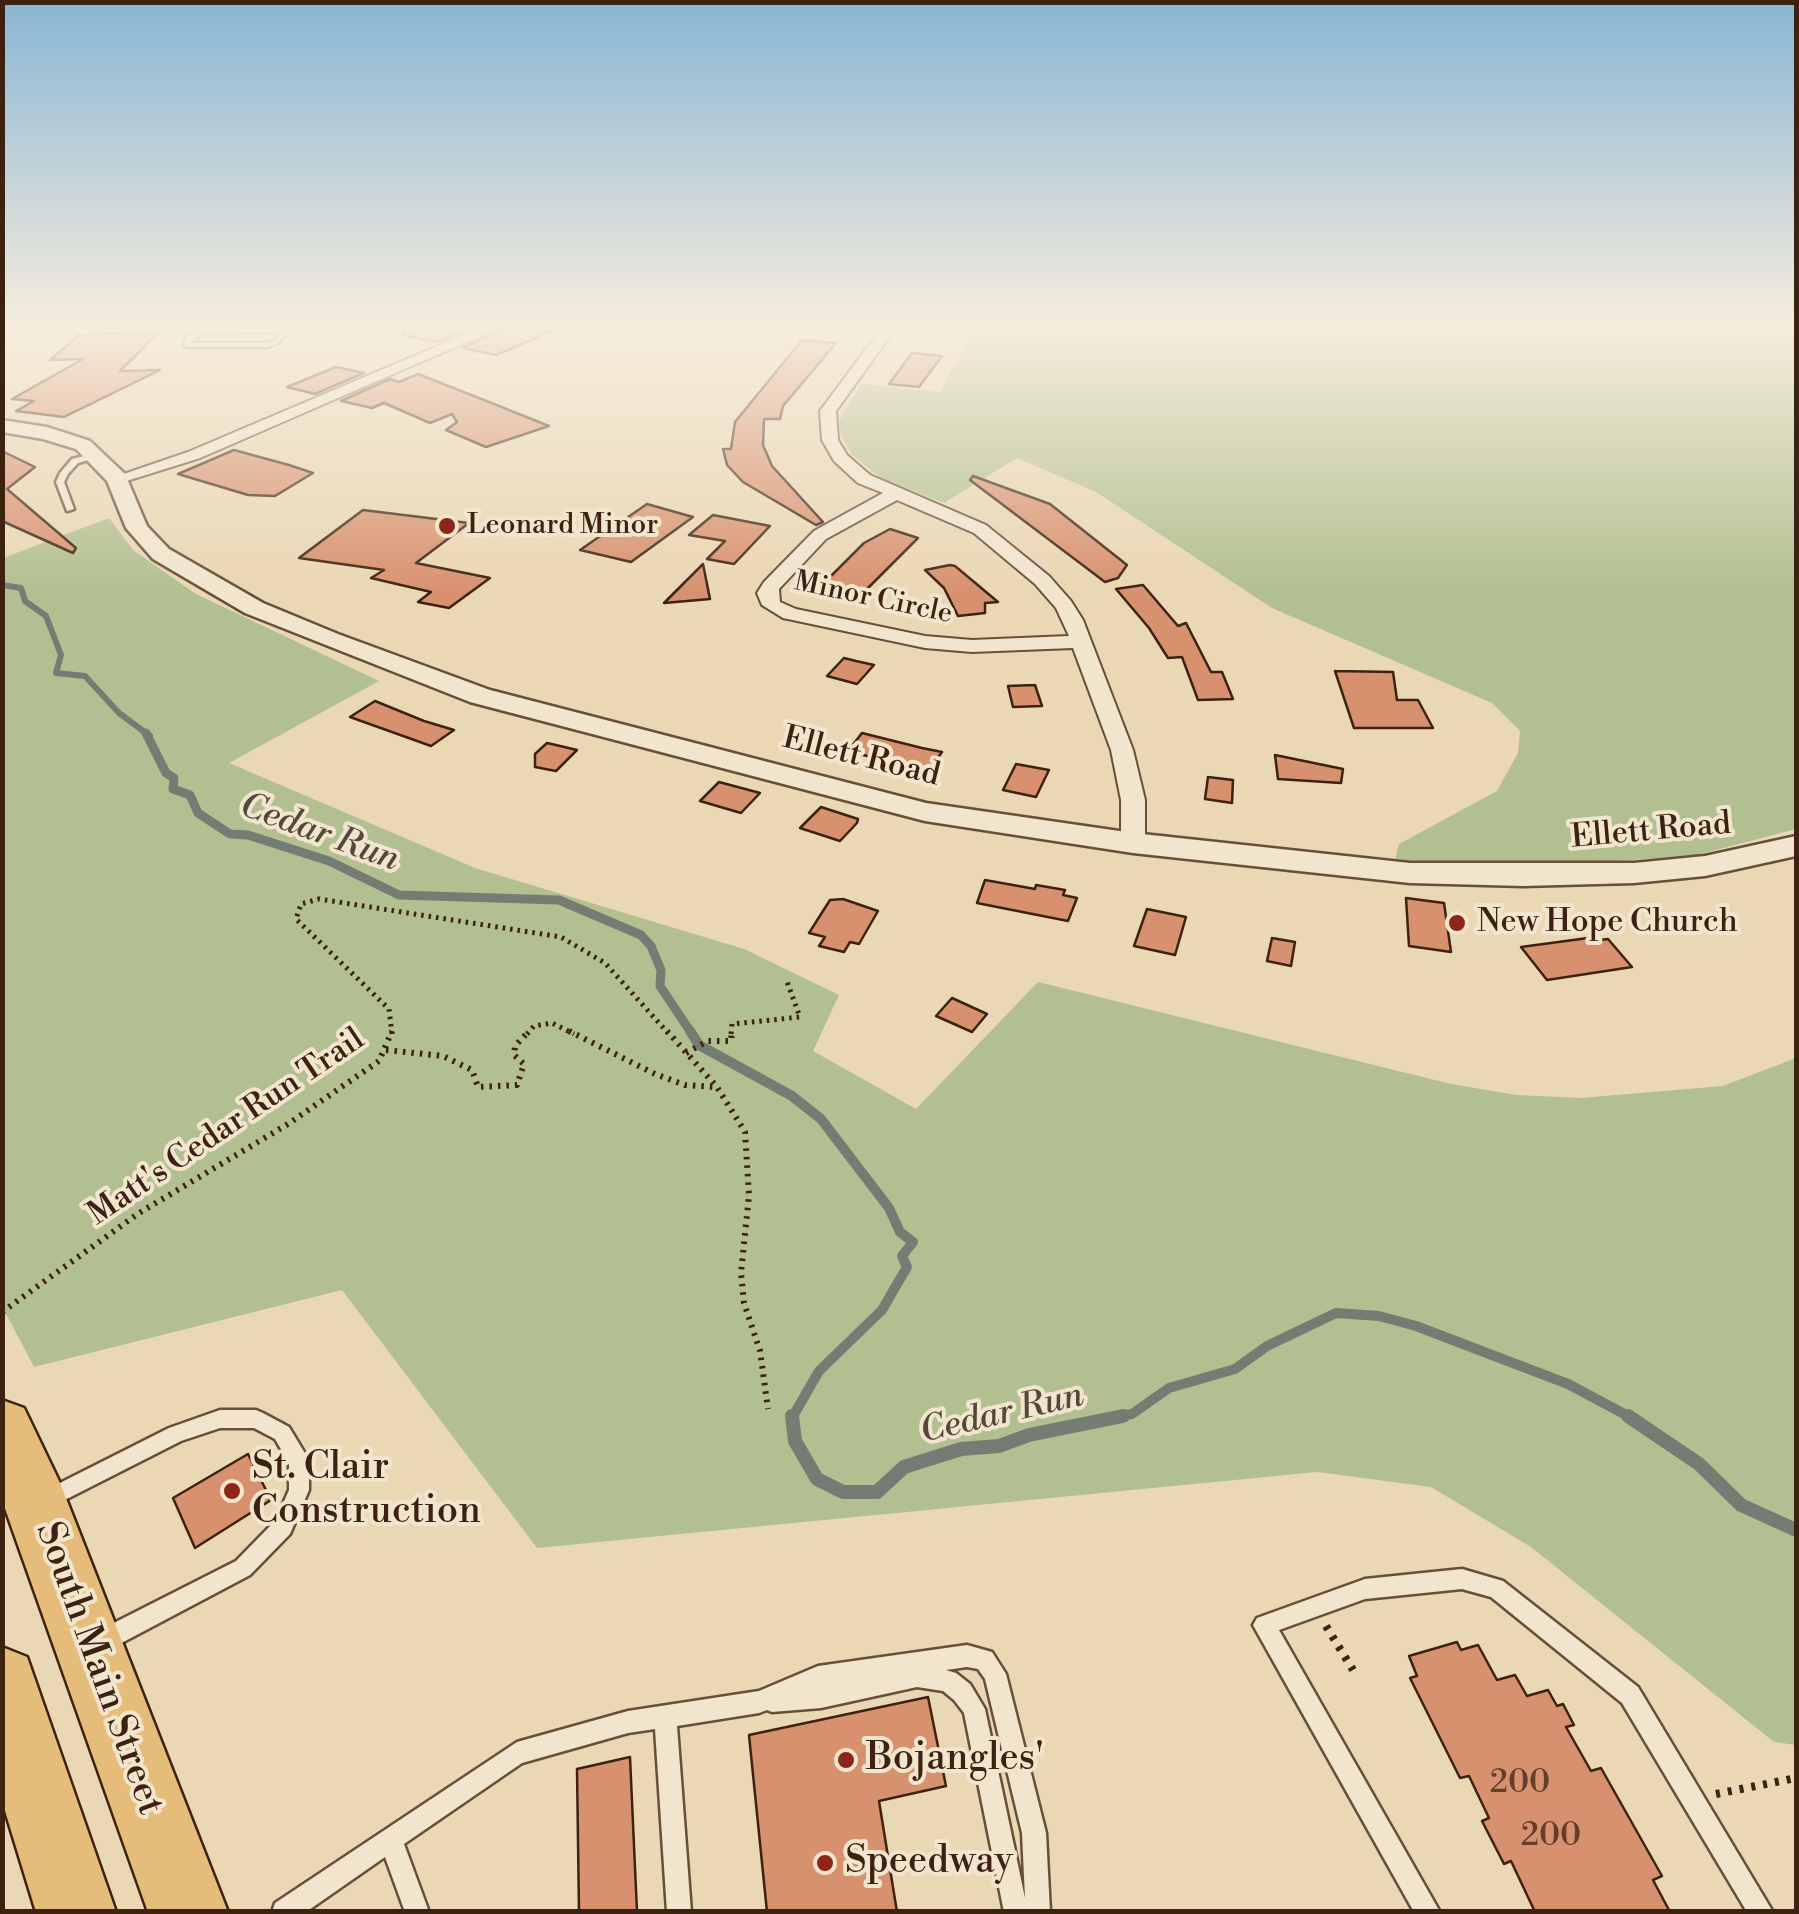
<!DOCTYPE html>
<style>
body{margin:0}
#map{position:relative;width:1799px;height:1914px;overflow:hidden;background:#ead7b4;font-family:"Libre Bodoni",serif}
canvas{display:block}
.frame{position:absolute;inset:0;border:5px solid #3d2211;pointer-events:none}
</style>
<div id="map">
<canvas width="1799" height="1914"></canvas>
<div class="frame"></div>
</div>
<script>
const c = document.querySelector('canvas').getContext('2d');
c.lineJoin = 'round';
function paint(path, color) {
  c.fillStyle = color;
  c.fill(path, 'evenodd');
}
function poly(rows) {
  const path = new Path2D();
  for (const r of rows) {
    path.moveTo(r[0], r[1]);
    for (let i = 2; i < r.length; i += 2) path.lineTo(r[i], r[i + 1]);
  }
  return path;
}
function trace(path, color, width, dash) {
  c.strokeStyle = color;
  c.lineWidth = width;
  c.lineCap = dash ? 'butt' : 'round';
  c.setLineDash(dash || []);
  c.stroke(path);
}
function write(font, color, halo, rows, align = 'center') {
  c.font = font + ' "Libre Bodoni",serif';
  c.lineWidth = 8;
  c.setLineDash([]);
  c.textBaseline = 'middle';
  c.strokeStyle = halo;
  c.fillStyle = color;
  for (const [text, x, y, turn = 0] of rows) {
    c.save();
    c.translate(x, y);
    c.rotate((+turn || 0) * Math.PI / 180);
    c.textAlign = isNaN(turn) ? turn : align;
    if (halo) c.strokeText(text, 0, 0);
    c.fillText(text, 0, 0);
    c.restore();
  }
}
const green = poly([
 [976,325,1796,325,1796,829,1697,855,1595,863,1432,864,1395,860,1399,844,1497,791,1518,753,1520,731,1492,703,1272,608,1096,492,1017,458,944,503,881,478,852,455,841,436,839,421,861,384,940,392],
 [109,518,133,550,196,594,379,681,229,763,475,868,744,949,839,995,813,1051,916,1109,1038,982,1451,1084,1516,1095,1581,1098,1723,1086,1796,1058,1796,1745,1774,1742,1531,1547,1431,1487,1317,1472,537,1548,342,1290,34,1367,3,1308,3,558]
]);
const streamFar3 = poly([
 [2,585,21,588,25,601,46,616,61,655,56,673,85,676,119,713,150,736]
]);
const streamFar2 = poly([
 [146,733,166,773,174,778,173,789,190,795,198,813,230,834,248,835,329,861,399,895,559,900,641,935,651,946,661,970,660,986,692,1034]
]);
const streamFar1 = poly([
 [690,1031,699,1045,792,1096,821,1119,889,1208,900,1232,913,1242,902,1256,907,1267,882,1310,819,1371,792,1418],
 [1110,1418,1132,1414,1169,1388,1235,1369,1267,1346,1336,1313,1379,1316,1416,1326,1568,1384,1632,1418]
]);
const stream = poly([
 [792,1416,795,1441,817,1479,843,1492,877,1492,904,1467,961,1449,999,1446,1029,1435,1123,1416],
 [1628,1416,1699,1464,1741,1505,1796,1530]
]);
const building = poly([
 [404,325,477,325,436,342,403,335,404,325],
 [510,325,566,325,496,355,462,348,510,325],
 [160,331,120,371,160,370,64,417,16,411,34,401,12,399,83,359,50,360,79,335,160,331],
 [802,340,836,343,783,406,780,419,764,419,763,445,772,466,823,522,816,525,743,482,727,465,723,449,731,449,735,422,802,340],
 [912,353,942,356,919,387,889,384,912,353],
 [336,367,364,373,315,394,287,387,336,367],
 [418,374,484,400,549,426,486,447,446,430,457,422,452,414,430,423,384,403,372,408,341,401,390,379,399,382,418,374],
 [234,450,289,465,313,473,275,496,248,495,178,474,234,450],
 [2,451,35,467,7,489,76,548,73,553,2,521,2,451],
 [973,476,1050,504,1127,565,1118,578,1105,582,970,480,973,476],
 [647,504,693,517,631,562,580,550,647,504],
 [363,510,469,523,416,563,490,578,449,608,418,602,431,592,371,578,384,570,299,558,363,510],
 [713,515,770,526,734,564,707,559,725,541,689,535,713,515],
 [890,529,918,538,857,599,817,590,864,543,890,529],
 [703,564,710,599,664,603,703,564],
 [950,565,955,566,998,602,985,603,985,613,958,616,944,588,925,570,950,565],
 [1143,585,1178,626,1186,623,1211,672,1222,672,1233,699,1198,700,1182,657,1168,658,1149,628,1116,589,1143,585],
 [844,658,856,661,874,665,857,684,827,676,844,658],
 [1335,671,1393,672,1397,700,1418,700,1433,728,1354,728,1335,671],
 [1035,685,1042,706,1013,707,1008,686,1035,685],
 [375,701,424,721,454,730,431,746,350,717,375,701],
 [862,733,922,748,942,752,928,772,848,751,862,733],
 [547,743,556,745,577,750,556,771,535,767,535,754,547,743],
 [1275,755,1343,769,1341,783,1278,779,1275,755],
 [1016,764,1049,770,1036,797,1003,790,1016,764],
 [1208,777,1233,780,1232,803,1205,799,1208,777],
 [719,782,760,793,741,813,700,801,719,782],
 [821,807,858,819,857,823,840,841,800,828,821,807],
 [985,880,1035,889,1036,885,1065,890,1063,895,1077,898,1068,921,977,903,985,880],
 [1406,898,1444,903,1451,952,1409,946,1406,898],
 [843,899,878,911,859,944,850,942,844,952,819,946,825,937,809,933,830,900,843,899],
 [1147,909,1186,917,1175,955,1134,946,1147,909],
 [1272,938,1295,942,1291,966,1267,961,1272,938],
 [1588,938,1592,941,1608,939,1632,967,1547,980,1521,947,1588,938],
 [952,998,987,1014,972,1032,936,1016,952,998],
 [248,1454,271,1500,195,1548,173,1498,248,1454],
 [1457,1642,1461,1650,1478,1645,1497,1680,1515,1675,1527,1696,1548,1690,1557,1706,1563,1704,1574,1725,1566,1727,1591,1771,1601,1768,1662,1876,1653,1880,1670,1912,1535,1912,1511,1861,1504,1864,1482,1821,1489,1818,1469,1776,1460,1778,1410,1678,1417,1676,1409,1656,1457,1642],
 [928,1697,946,1786,879,1801,897,1912,767,1912,749,1735,928,1697],
 [630,1757,637,1912,579,1912,577,1769,630,1757]
]);
const pathFar3 = poly([
 [17,330,26,325]
]);
const pathFar2 = poly([
 [392,1034,389,1009,296,919,301,904,319,899,561,937,605,963,669,1034],
 [527,1034,534,1026,552,1023,574,1034],
 [731,1034,732,1024,800,1017,786,979]
]);
const pathFar1 = poly([
 [569,1031,655,1074,685,1085,715,1087],
 [667,1031,717,1087,745,1132,749,1195,741,1273,744,1303,760,1351,768,1409],
 [386,1050,443,1056,472,1070,478,1087,517,1085,524,1064,514,1055,515,1046,529,1031],
 [686,1053,708,1041,731,1041,732,1031],
 [2,1312,139,1213,288,1124,379,1061,392,1031]
]);
const path = poly([
 [1326,1626,1353,1670],
 [1716,1794,1796,1778]
]);
const service = poly([
 [286,325,293,325,278,343,267,347,187,347,184,345,185,339,202,329,284,328,286,325],
 [281,332,274,341,266,343,190,343,203,333,281,332],
 [96,453,99,453,99,457,78,463,68,474,64,482,74,509,67,511,56,482,60,473,72,459,96,453],
 [220,1410,256,1410,263,1413,289,1427,306,1455,309,1461,309,1490,290,1534,250,1575,112,1648,104,1651,96,1648,93,1640,96,1632,236,1561,276,1520,289,1490,289,1463,275,1439,254,1428,220,1428,181,1441,47,1509,40,1507,37,1500,40,1493,169,1428,220,1410],
 [1462,1569,1503,1581,1638,1687,1773,1912,1747,1912,1622,1703,1491,1597,1462,1589,1365,1599,1279,1630,1440,1912,1414,1912,1253,1625,1257,1618,1365,1579,1462,1569],
 [967,1645,992,1652,1006,1674,1046,1833,1050,1912,1004,1912,964,1713,954,1700,943,1691,917,1687,821,1708,772,1712,767,1710,759,1713,677,1726,691,1912,667,1912,655,1729,628,1733,522,1763,404,1844,429,1912,405,1912,385,1857,306,1912,272,1912,275,1903,517,1742,628,1711,759,1691,818,1666,967,1645],
 [967,1667,978,1669,985,1679,1022,1833,1025,1898,985,1709,970,1684,956,1673,946,1670,967,1667]
]);
const minor = poly([
 [487,325,506,325,200,458,117,484,109,479,188,452,487,325],
 [884,325,898,325,836,411,838,440,847,455,870,475,986,525,1049,576,1071,601,1083,620,1133,750,1145,800,1145,843,1142,848,1133,851,1121,843,1121,800,1111,750,1073,648,972,652,925,648,783,618,762,605,757,593,764,582,814,531,883,493,858,483,834,461,822,440,820,411,884,325],
 [897,500,974,533,1035,584,1056,608,1069,636,972,640,925,636,796,609,780,602,779,589,826,539,897,500]
]);
const tertiary = poly([
 [2,420,47,427,90,441,125,474,147,526,169,549,263,603,338,634,490,690,926,803,1133,833,1410,863,1634,863,1705,856,1796,836,1796,856,1705,876,1634,883,1523,886,1410,883,1133,853,925,821,470,702,245,613,153,559,126,528,107,481,76,449,43,439,2,432,2,420]
]);
const primary = poly([
 [2,1400,24,1408,60,1483,228,1912,148,1912,2,1500,2,1400],
 [2,1647,27,1657,116,1912,36,1912,2,1801,2,1647]
]);
const markers = [
 [447,526,10,"#8f2418"],
 [1457,923,10,"#8f2418"],
 [232,1491,10,"#8f2418"],
 [846,1760,10,"#8f2418"],
 [825,1863,10,"#8f2418"]
];
const farPoinames = [
 ["Leonard Minor",467,526]
];
const farStreetnames = [
 ["Minor Circle",873,599,12]
];
const streetNames = [
 ["Ellett Road",861,758,14],
 ["Ellett Road",1651,832,-5],
 ["Matt's Cedar Run Trail",227,1128,-34]
];
const poiNames = [
 ["New Hope Church",1477,923]
];
const nearNumbernames = [
 ["200",1520,1784],
 ["200",1551,1837]
];
const waterNames = [
 ["Cedar Run",319,834,20],
 ["Cedar Run",1002,1415,-13]
];
const nearPoinames = [
 ["St. Clair",252,1469],
 ["Construction",252,1513],
 ["Bojangles'",866,1760],
 ["Speedway",845,1863]
];
const nearStreetnames = [
 ["South Main Street",98,1669,70]
];
paint(green, '#b2bf90');
trace(streamFar3, '#757c73', 6);
trace(streamFar2, '#757c73', 9);
trace(streamFar1, '#757c73', 10);
trace(stream, '#757c73', 14);
paint(building, '#d8916f');
trace(building, '#3d2211', 2.5);
trace(service, '#684f3a', 5);
trace(minor, '#684f3a', 4);
trace(tertiary, '#684f3a', 5);
trace(primary, '#3d2211', 5);
trace(pathFar3, '#3d2211', 2.5, [1, 2.5]);
trace(pathFar2, '#3d2211', 5, [2.5, 5]);
trace(pathFar1, '#3d2211', 6, [2.5, 6]);
trace(path, '#3d2211', 8, [4, 8]);
paint(service, '#f1e5ce');
paint(minor, '#f1e5ce');
paint(tertiary, '#f1e5ce');
paint(primary, '#e5bc7a');
const sky = c.createLinearGradient(0, 0, 0, 593);
sky.addColorStop(0, '#89b6d4');
sky.addColorStop(0.55, '#f6eddd');
sky.addColorStop(1, '#f6eddd00');
c.fillStyle = sky;
c.fillRect(0, 0, 1799, 593);
for (const [x, y, r, color] of markers) {
  const dot = new Path2D();
  dot.arc(x, y, r, 0, 2 * Math.PI);
  c.fillStyle = color;
  c.fill(dot);
  trace(dot, '#f1e5ce', 4);
}
write('28px', '#3d2211', '#f1e5ce', farPoinames, 'left');
write('28px', '#3d2211', '#f1e5ce', farStreetnames);
write('32px', '#3d2211', '#f1e5ce', streetNames);
write('32px', '#3d2211', '#f1e5ce', poiNames, 'left');
write('32px', '#643e28', null, nearNumbernames);
write('italic 35px', '#54483a', '#f1e5ce', waterNames);
write('38px', '#3d2211', '#f1e5ce', nearPoinames, 'left');
write('38px', '#3d2211', '#f1e5ce', nearStreetnames);
</script>
